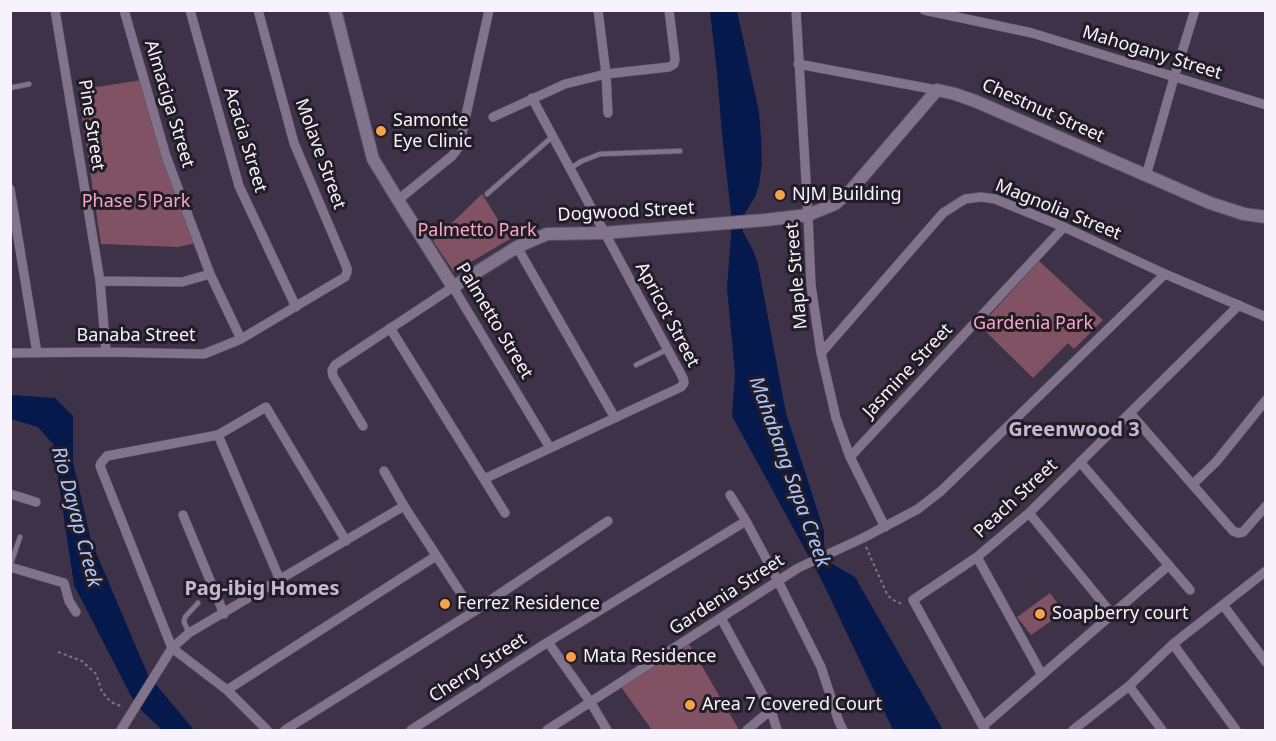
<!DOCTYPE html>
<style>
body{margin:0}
#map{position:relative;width:1276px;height:741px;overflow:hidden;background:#3e3248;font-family:"Noto Sans",sans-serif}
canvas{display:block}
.frame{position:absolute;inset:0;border:12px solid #f8f2fd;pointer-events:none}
</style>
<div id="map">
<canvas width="1276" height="741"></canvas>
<div class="frame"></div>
</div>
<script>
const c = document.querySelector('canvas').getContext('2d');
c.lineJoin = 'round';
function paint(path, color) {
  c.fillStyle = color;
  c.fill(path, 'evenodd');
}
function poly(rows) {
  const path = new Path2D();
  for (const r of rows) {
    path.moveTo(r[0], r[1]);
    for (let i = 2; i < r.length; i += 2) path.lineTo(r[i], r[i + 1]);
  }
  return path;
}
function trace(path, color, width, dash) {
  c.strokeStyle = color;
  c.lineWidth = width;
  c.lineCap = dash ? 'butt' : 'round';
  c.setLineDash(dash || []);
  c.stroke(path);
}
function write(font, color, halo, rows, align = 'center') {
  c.font = font + ' "Noto Sans",sans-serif';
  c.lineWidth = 6;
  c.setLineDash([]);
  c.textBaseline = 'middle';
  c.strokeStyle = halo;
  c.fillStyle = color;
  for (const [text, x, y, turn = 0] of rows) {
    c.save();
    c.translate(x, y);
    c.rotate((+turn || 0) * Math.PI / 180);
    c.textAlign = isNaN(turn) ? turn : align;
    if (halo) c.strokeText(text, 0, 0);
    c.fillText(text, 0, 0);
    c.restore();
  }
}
const green = poly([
 [142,80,196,243,178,247,101,244,78,90],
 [482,194,510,239,454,272,433,241],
 [1039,261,1103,320,1074,349,1068,343,1033,378,980,326],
 [1050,593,1064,612,1031,635,1017,617],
 [689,644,738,728,736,730,652,730,621,687]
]);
const water = poly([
 [710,11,737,11,759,112,761,137,762,163,759,185,755,197,742,218,741,225,743,232,753,250,758,264,786,413,824,531,824,545,829,562,855,577,943,730,893,730,820,577,732,416,735,373,727,288,732,222,722,134,717,73],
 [11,395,55,398,73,416,73,462,91,541,148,675,194,730,162,730,141,710,131,696,74,585,53,444,38,427,11,419]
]);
const path = poly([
 [866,547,887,594,891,599,904,605],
 [58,652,82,661,96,674,102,692,111,702,123,707]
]);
const service = poly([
 [10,88,29,84],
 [569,169,582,161,600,154,680,151],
 [487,194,552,137],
 [636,365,668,349],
 [10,566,20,537],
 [189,633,184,622,185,617,198,603]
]);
const minor = poly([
 [55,10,100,281,106,352],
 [124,10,166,156,210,274,241,339],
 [190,10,239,186,296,307],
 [598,10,606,74,608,113],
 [796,10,808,215,811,285,821,353,836,418,850,457,885,527],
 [924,10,1032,33,1266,105],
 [798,64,937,90],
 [493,117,565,84,606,74,669,67,674,64,675,59,669,10],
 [1146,176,1174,78,1195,10],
 [10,189,37,353],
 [398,200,452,156,459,147,489,10],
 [517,247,615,418],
 [100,281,182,282,210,274],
 [390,328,505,513],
 [10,353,106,352,204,354,241,339,345,277,347,272,347,268,294,143,258,10],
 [821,353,943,213,965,199,981,197,995,199,1064,227,1165,274,1266,317],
 [1130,413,1233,531,1238,533,1243,532,1266,506],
 [363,426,333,376,332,370,335,365,453,287,550,448],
 [218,435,280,580],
 [850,457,1064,227],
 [1080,462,1190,590],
 [384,471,404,506,473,612],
 [484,479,681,387,684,383,683,378,532,98],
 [1193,484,1216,462,1266,400],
 [10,494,36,502],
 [730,495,746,521,778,581,821,667,839,722,843,730],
 [1029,513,1112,614],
 [183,515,224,614],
 [977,557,1042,675],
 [10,567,64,583,69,601,76,612],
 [1223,605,1266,662],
 [721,618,771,710,777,730],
 [548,642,591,703,607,730],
 [1173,644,1236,730],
 [1129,686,1162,730],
 [227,690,436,556],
 [983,726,1169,565],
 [121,730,172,648,189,633,404,506],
 [267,730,227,690,172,648,100,466,101,463,107,456,218,435,266,407,346,541],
 [285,730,473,612,608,521],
 [411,730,548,642,746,521],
 [547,730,798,568,863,538,918,509,941,491,1165,274],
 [747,730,771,710],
 [985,730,913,600,977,557,1029,513,1239,305],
 [1073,730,1129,686,1173,644,1266,571]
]);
const tertiary = poly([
 [335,10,373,159,398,200,453,287,517,247,547,234,604,233,765,220,808,215,835,204,851,190,937,90,955,94,975,101,1210,203,1244,214,1266,217]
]);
const markers = [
 [381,131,6,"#f7a148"],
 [780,195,6,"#f7a148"],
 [445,604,6,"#f7a148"],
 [1040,614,6,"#f7a148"],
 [571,657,6,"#f7a148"],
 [690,705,6,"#f7a148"]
];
const streetNames = [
 ["Mahogany Street",1152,53,17],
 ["Almaciga Street",169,104,73],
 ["Chestnut Street",1043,111,24],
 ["Pine Street",91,125,81],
 ["Acacia Street",245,140,73],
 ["Molave Street",320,154,70],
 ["Magnolia Street",1058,210,22],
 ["Dogwood Street",626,212,-3],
 ["Maple Street",797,276,-95],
 ["Apricot Street",667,315,62],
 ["Palmetto Street",494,321,59],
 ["Banaba Street",136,336],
 ["Jasmine Street",908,371,-47],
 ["Peach Street",1016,499,-43],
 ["Gardenia Street",727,595,-33],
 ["Cherry Street",478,668,-33]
];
const poiNames = [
 ["Samonte",393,121],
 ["Eye Clinic",393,142],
 ["NJM Building",792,195],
 ["Ferrez Residence",457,604],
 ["Soapberry court",1052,614],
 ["Mata Residence",583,657],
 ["Area 7 Covered Court",702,705]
];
const parkNames = [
 ["Phase 5 Park",136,202],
 ["Palmetto Park",477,231],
 ["Gardenia Park",1033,324]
];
const neighbourhoodNames = [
 ["Greenwood 3",1074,430],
 ["Pag-ibig Homes",262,589]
];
const waterNames = [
 ["Mahabang Sapa Creek",789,472,70],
 ["Rio Dayap Creek",76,517,75]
];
paint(green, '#805263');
paint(water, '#06194c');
trace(service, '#5c5164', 6);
trace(minor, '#5c5164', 10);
trace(tertiary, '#5c5164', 14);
trace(path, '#7f7588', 2, [3, 3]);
trace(service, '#81738c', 4.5);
trace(minor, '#81738c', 9);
trace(tertiary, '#81738c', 12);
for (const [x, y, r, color] of markers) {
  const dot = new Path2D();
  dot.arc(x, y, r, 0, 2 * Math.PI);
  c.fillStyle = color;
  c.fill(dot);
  trace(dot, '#221c27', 2);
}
write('18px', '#f8f2fd', '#221c27', streetNames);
write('18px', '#f8f2fd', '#221c27', poiNames, 'left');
write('18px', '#f8a7c5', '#221c27', parkNames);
write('bold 20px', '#c6b8d3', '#221c27', neighbourhoodNames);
write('italic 20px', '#aec7fa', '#221c27', waterNames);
</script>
